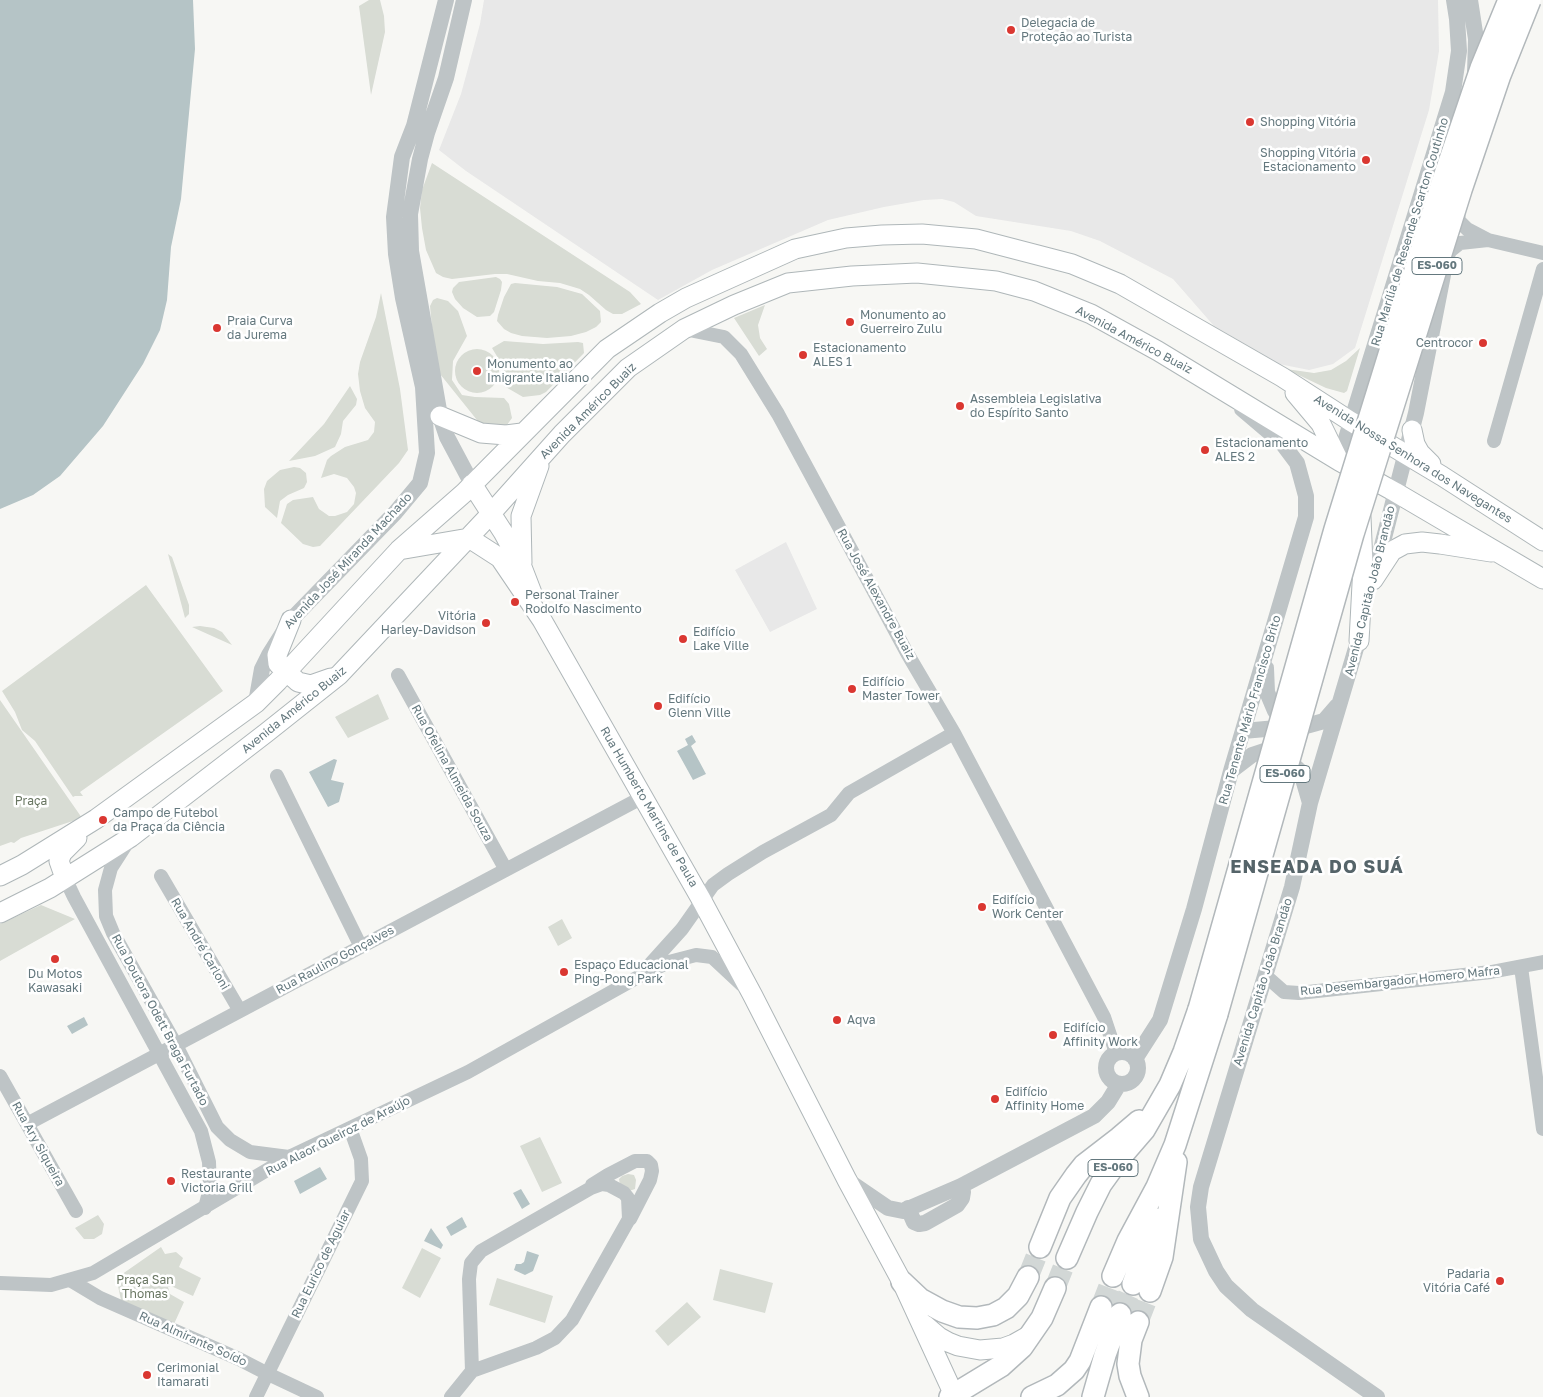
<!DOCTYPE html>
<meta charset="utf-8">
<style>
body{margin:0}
canvas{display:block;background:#f7f7f4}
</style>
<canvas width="1543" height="1397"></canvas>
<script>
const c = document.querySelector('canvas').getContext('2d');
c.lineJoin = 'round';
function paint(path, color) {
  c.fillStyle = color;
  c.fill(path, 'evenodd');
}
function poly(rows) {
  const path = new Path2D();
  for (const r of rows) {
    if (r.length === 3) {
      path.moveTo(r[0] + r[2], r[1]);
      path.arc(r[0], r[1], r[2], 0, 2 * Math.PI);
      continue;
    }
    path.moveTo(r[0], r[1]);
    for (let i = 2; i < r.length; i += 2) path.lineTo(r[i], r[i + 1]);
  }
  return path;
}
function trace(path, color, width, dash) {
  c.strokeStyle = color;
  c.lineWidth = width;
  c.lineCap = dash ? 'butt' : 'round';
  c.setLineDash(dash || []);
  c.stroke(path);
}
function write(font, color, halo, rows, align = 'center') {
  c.font = font + ' "Golos Text",sans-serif';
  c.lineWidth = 5;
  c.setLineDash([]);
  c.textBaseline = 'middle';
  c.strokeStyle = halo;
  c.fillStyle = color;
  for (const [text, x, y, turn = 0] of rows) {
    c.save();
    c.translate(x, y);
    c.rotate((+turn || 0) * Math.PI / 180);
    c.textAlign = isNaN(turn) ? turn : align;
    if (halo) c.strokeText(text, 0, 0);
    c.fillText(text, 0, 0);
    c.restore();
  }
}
const built = poly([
 [484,0,1438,0,1439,51,1429,110,1355,348,1333,364,1309,370,1279,364,1214,326,1173,279,1100,241,1071,231,976,216,954,202,942,199,924,200,884,207,828,220,712,270,658,300,466,171,439,150,461,94,480,24],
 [786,542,817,609,770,632,735,570]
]);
const green = poly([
 [369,0,380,0,384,16,385,32,371,95,359,6],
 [432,163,630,292,641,304,622,314,613,314,606,310,589,295,580,289,560,283,538,281,507,274,495,274,452,279,443,277,436,273,426,250,422,228,420,208,422,190],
 [496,277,500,279,502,282,501,290,494,312,490,316,477,317,463,308,455,299,452,292,453,288,459,282],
 [515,283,557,287,582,294,600,311,601,322,596,327,586,332,571,336,547,338,522,336,511,333,504,329,497,321,498,315,504,297,511,284],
 [381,293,400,389,408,450,399,463,320,546,313,547,303,544,281,523,287,504,293,500,313,497,319,509,329,516,335,516,347,512,354,504,356,493,354,487,347,478,334,474,321,478,327,460,331,456,345,447,368,440,374,432,375,422,365,408,360,391,358,374,360,362,376,317],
 [437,298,448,301,458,311,467,336,453,361,452,380,462,395,475,397,504,398,509,404,512,418,504,429,481,425,436,369,430,306,433,300],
 [765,305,758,325,760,338,767,349,759,356,734,318],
 [504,341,543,344,578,342,583,343,584,353,546,392,540,395,523,397,504,386,504,368,492,348],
 [1360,348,1347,391,1344,393,1326,388,1286,369,1314,373,1331,370,1346,361],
 [477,371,22],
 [350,386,357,399,356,405,343,421,341,434,335,447,315,456,289,461,324,424],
 [294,467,300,468,306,473,307,482,304,488,288,495,280,501,277,518,265,507,264,489,267,481,280,470],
 [168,554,172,557,189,605,189,614,185,618],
 [146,585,223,691,80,792,83,796,75,796,73,797,35,741,22,730,15,712,2,691],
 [200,626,214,628,222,632,232,645,192,627],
 [378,694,389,719,348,738,335,717],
 [0,700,82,818,21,838,14,843,11,842,0,846],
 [41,905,75,919,0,961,0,924],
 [562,919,572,938,558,946,548,927],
 [540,1137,562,1183,542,1192,520,1146],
 [628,1174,634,1175,636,1180,635,1189,629,1191,620,1186,619,1179,622,1176],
 [98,1215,104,1224,102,1234,94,1239,84,1239,75,1228],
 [161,1247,165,1254,176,1252,183,1258,179,1267,201,1278,193,1296,171,1286,168,1287,170,1294,184,1302,174,1324,121,1300,118,1286,118,1277],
 [422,1248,441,1258,420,1298,402,1288],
 [720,1269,773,1283,765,1313,713,1300],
 [497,1278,553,1296,545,1323,489,1305],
 [687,1302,701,1317,668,1346,655,1331]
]);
const water = poly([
 [0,0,193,0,195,49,181,199,171,247,167,300,160,330,143,364,103,426,60,476,33,495,0,509],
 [692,735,696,742,691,746,706,774,693,780,677,751,688,745,685,739],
 [334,759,337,760,331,780,344,783,339,802,328,807,309,772],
 [84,1017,88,1025,72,1034,67,1026],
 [320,1167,327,1179,300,1194,294,1181],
 [521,1189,530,1204,522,1209,513,1193],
 [462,1217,467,1227,451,1236,446,1227],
 [431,1228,443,1245,441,1249,424,1241],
 [527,1251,539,1255,533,1271,525,1275,514,1270,516,1264,521,1264,524,1262]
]);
const primaryTunnel = poly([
 [1028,1277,1040,1247],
 [1055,1288,1067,1258],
 [1101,1307,1113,1276],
 [1120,1314,1133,1284],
 [1138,1322,1150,1291]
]);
const minor = poly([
 [1457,206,1459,221,1467,229,1488,240,1543,253],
 [1445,263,1450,251,1460,243,1488,240],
 [684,329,724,337,741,354,778,414,907,653,954,733,1104,1017,1116,1053],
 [1494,441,1543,269],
 [398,675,506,870],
 [277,776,361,947],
 [129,840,111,868,105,890,106,916,113,933,176,1045,217,1127,230,1140,250,1152,289,1157],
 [161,876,240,1011],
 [65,878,74,897,201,1131,209,1162,210,1188,205,1208],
 [1521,967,1543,1129],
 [645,970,682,929,713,885,728,874,763,852,831,815,849,793,954,733],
 [1266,971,1267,977,1284,992,1299,993,1491,972,1543,962],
 [0,1076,76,1211],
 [27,1124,643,797],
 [592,1185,608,1175,635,1161,647,1161,651,1165,652,1171,650,1180,630,1219],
 [70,1280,100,1298,239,1359,268,1374,317,1397],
 [0,1283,51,1285,93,1273,289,1157,468,1072,640,976,669,962,696,955,712,957,742,985],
 [256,1397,362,1181,361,1159,350,1128],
 [451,1397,472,1371,536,1348,555,1338,572,1320,629,1219,628,1198,624,1193,609,1185,602,1184,591,1188,481,1251,471,1263,469,1279,472,1371]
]);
const tertiary = poly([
 [464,0,446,78,427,133,420,159,410,214,411,251,440,416,447,437,472,484],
 [1470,0,1476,39,1475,74],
 [1339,461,1453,92,1459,51,1457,19,1454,0],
 [1375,573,1416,413,1443,275],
 [1362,628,1310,803,1292,887,1201,1187,1198,1207,1201,1239,1216,1271,1226,1286,1252,1310,1377,1397],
 [1266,668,1267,692,1275,711,1291,723,1306,726,1324,721,1337,706],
 [256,703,262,669,269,655,291,620,395,513,420,483,427,453,423,387,403,298,396,254,394,217,402,157,414,126,446,0],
 [1243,731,1288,727],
 [1231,771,1252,755,1264,751,1286,758,1301,772,1310,803],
 [1122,1068,16],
 [1135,1059,1160,1020,1194,909,1231,771,1306,517,1306,496,1297,463,1282,443,1242,409],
 [847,1180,888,1208,903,1211,961,1186,1094,1116,1108,1102,1119,1084],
 [908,1208,914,1222,919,1224,925,1223,957,1205,962,1198,963,1192,961,1186]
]);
const secondary = poly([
 [1295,393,1321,424,1339,461],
 [440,416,481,433,506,435,522,433],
 [1412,430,1415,444,1420,453,1431,464],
 [472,484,503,532,522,567,532,593],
 [469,538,500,558,542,620,701,899,753,996,847,1180,902,1282,954,1395],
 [399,550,469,538],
 [522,563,521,516,539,466],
 [1373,580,1392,551,1405,544,1422,542,1440,544,1491,552],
 [291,620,277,655,278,664,298,682,311,685,331,678],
 [1359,641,1363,565,1361,517],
 [0,876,22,865,96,819,256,703,278,681,399,550,464,493,607,349,660,313,686,298,795,249,846,238,882,235,922,234,976,239,1072,264,1120,284,1282,377,1350,421,1442,476,1543,541],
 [65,878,59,861,62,853,77,838],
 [0,913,50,888,131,837,266,733,339,675,486,519,562,434,628,368,684,329,734,305,788,283,852,276,917,273,996,281,1034,291,1091,314,1158,351,1339,461,1395,492,1543,579],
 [925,1325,939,1337,948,1342,958,1346,980,1350,1003,1348,1014,1344,1030,1335]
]);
const primary = poly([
 [1040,1247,1060,1198,1076,1175,1084,1165,1119,1138,1139,1121],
 [1067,1258,1087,1212,1101,1184,1119,1159,1144,1130,1170,1085,1184,1052,1199,1009],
 [1113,1276,1128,1241,1157,1187,1175,1145,1217,1014],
 [902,1282,920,1299,942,1311,959,1317,977,1318,993,1315,1006,1308,1018,1296,1028,1277],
 [1133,1284,1157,1219],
 [1150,1291,1162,1257,1176,1162],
 [950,1397,1001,1366,1022,1347,1042,1318,1055,1288],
 [1032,1397,1057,1385,1074,1370,1080,1361,1101,1307],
 [1093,1397,1105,1355,1120,1314],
 [1138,1397,1130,1376,1128,1364,1131,1340,1138,1322]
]);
const primaryBridge = poly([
 [1199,1009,1335,529,1442,183,1481,68,1509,0],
 [1217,1014,1353,534,1461,190,1500,75,1530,0]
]);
const markers = [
 [1011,30,5,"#da3731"],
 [1250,122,5,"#da3731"],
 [1366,160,5,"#da3731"],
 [850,322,5,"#da3731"],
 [217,328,5,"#da3731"],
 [1483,343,5,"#da3731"],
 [803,355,5,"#da3731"],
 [477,371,5,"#da3731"],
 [960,406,5,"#da3731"],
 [1205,450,5,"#da3731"],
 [515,602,5,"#da3731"],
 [486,623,5,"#da3731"],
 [683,639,5,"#da3731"],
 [852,689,5,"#da3731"],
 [658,706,5,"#da3731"],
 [103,820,5,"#da3731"],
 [982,907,5,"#da3731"],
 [55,959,5,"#da3731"],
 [564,972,5,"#da3731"],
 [837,1020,5,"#da3731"],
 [1053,1035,5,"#da3731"],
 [995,1099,5,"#da3731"],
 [171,1181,5,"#da3731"],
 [1500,1281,5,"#da3731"],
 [147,1375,5,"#da3731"]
];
const shields = [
 [1437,266,50],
 [1285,774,50],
 [1113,1168,50]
];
const shieldNames = [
 ["ES-060",1437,266],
 ["ES-060",1285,774],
 ["ES-060",1113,1168]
];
const poiNames = [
 ["Delegacia de",1021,23],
 ["Proteção ao Turista",1021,37],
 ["Shopping Vitória",1260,122],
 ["Shopping Vitória",1356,153,"right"],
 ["Estacionamento",1356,167,"right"],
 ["Monumento ao",860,315],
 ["Guerreiro Zulu",860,329],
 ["Praia Curva",227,321],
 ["da Jurema",227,335],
 ["Centrocor",1473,343,"right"],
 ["Estacionamento",813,348],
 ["ALES 1",813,362],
 ["Monumento ao",487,364],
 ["Imigrante Italiano",487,378],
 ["Assembleia Legislativa",970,399],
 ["do Espírito Santo",970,413],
 ["Estacionamento",1215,443],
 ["ALES 2",1215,457],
 ["Personal Trainer",525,595],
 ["Rodolfo Nascimento",525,609],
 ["Vitória",476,616,"right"],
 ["Harley-Davidson",476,630,"right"],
 ["Edifício",693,632],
 ["Lake Ville",693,646],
 ["Edifício",862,682],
 ["Master Tower",862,696],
 ["Edifício",668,699],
 ["Glenn Ville",668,713],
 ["Campo de Futebol",113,813],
 ["da Praça da Ciência",113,827],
 ["Edifício",992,900],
 ["Work Center",992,914],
 ["Espaço Educacional",574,965],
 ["Ping-Pong Park",574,979],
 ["Du Motos",55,974,"center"],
 ["Kawasaki",55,988,"center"],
 ["Aqva",847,1020],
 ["Edifício",1063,1028],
 ["Affinity Work",1063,1042],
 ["Edifício",1005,1092],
 ["Affinity Home",1005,1106],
 ["Restaurante",181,1174],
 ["Victoria Grill",181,1188],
 ["Padaria",1490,1274,"right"],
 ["Vitória Café",1490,1288,"right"],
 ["Cerimonial",157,1368],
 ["Itamarati",157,1382]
];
const streetNames = [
 ["Rua Marília de Resende Scarton Coutinho",1410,232,-73],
 ["Avenida Américo Buaiz",1134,340,28],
 ["Avenida Américo Buaiz",588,411,-45],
 ["Avenida Nossa Senhora dos Navegantes",1413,459,32],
 ["Avenida José Miranda Machado",348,561,-47],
 ["Avenida Capitão João Brandão",1370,591,-76],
 ["Rua José Alexandre Buaiz",876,594,61],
 ["Avenida Américo Buaiz",294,710,-39],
 ["Rua Tenente Mário Francisco Brito",1250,710,-74],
 ["Rua Ofelina Almeida Souza",452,773,61],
 ["Rua Humberto Martins de Paula",649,807,60],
 ["Rua André Carloni",200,944,60],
 ["Rua Raulino Gonçalves",335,960,-28],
 ["Rua Desembargador Homero Mafra",1400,981,-6],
 ["Avenida Capitão João Brandão",1263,982,-73],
 ["Rua Doutora Odett Braga Furtado",160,1020,62],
 ["Rua Alaor Queiroz de Araújo",338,1136,-27],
 ["Rua Ary Siqueira",38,1144,61],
 ["Rua Eurico de Aguiar",321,1264,-64],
 ["Rua Almirante Soído",193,1339,24]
];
const parkNames = [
 ["Praça",31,801],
 ["Praça San",145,1280],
 ["Thomas",145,1294]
];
const districtNames = [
 ["ENSEADA DO SUÁ",1317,867]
];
paint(built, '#e8e8e8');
paint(green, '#d8dcd4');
paint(water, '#b5c4c6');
trace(primaryTunnel, '#d2d7d6', 21, [21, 11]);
trace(secondary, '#afb7b9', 21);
trace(primary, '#b2b8bb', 24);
trace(minor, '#bec4c6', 14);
trace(tertiary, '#bec4c6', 16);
trace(secondary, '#fff', 19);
trace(primary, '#fff', 21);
trace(primaryBridge, '#b2b8bb', 24, []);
trace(primaryBridge, '#fff', 21);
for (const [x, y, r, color] of markers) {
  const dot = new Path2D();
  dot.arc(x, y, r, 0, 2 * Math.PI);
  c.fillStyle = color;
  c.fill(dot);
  trace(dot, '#fff', 2);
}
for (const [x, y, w] of shields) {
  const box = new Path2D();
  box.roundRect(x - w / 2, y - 8.5, w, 17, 4);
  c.fillStyle = '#fff';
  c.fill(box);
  trace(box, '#64787e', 1);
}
write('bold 11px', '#64787e', null, shieldNames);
write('12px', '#64787e', '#fff', poiNames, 'left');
write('12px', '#64787e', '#fff', streetNames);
write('12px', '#697662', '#fff', parkNames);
c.letterSpacing = '1px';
write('bold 18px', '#556469', '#fff', districtNames);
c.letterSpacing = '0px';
</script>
